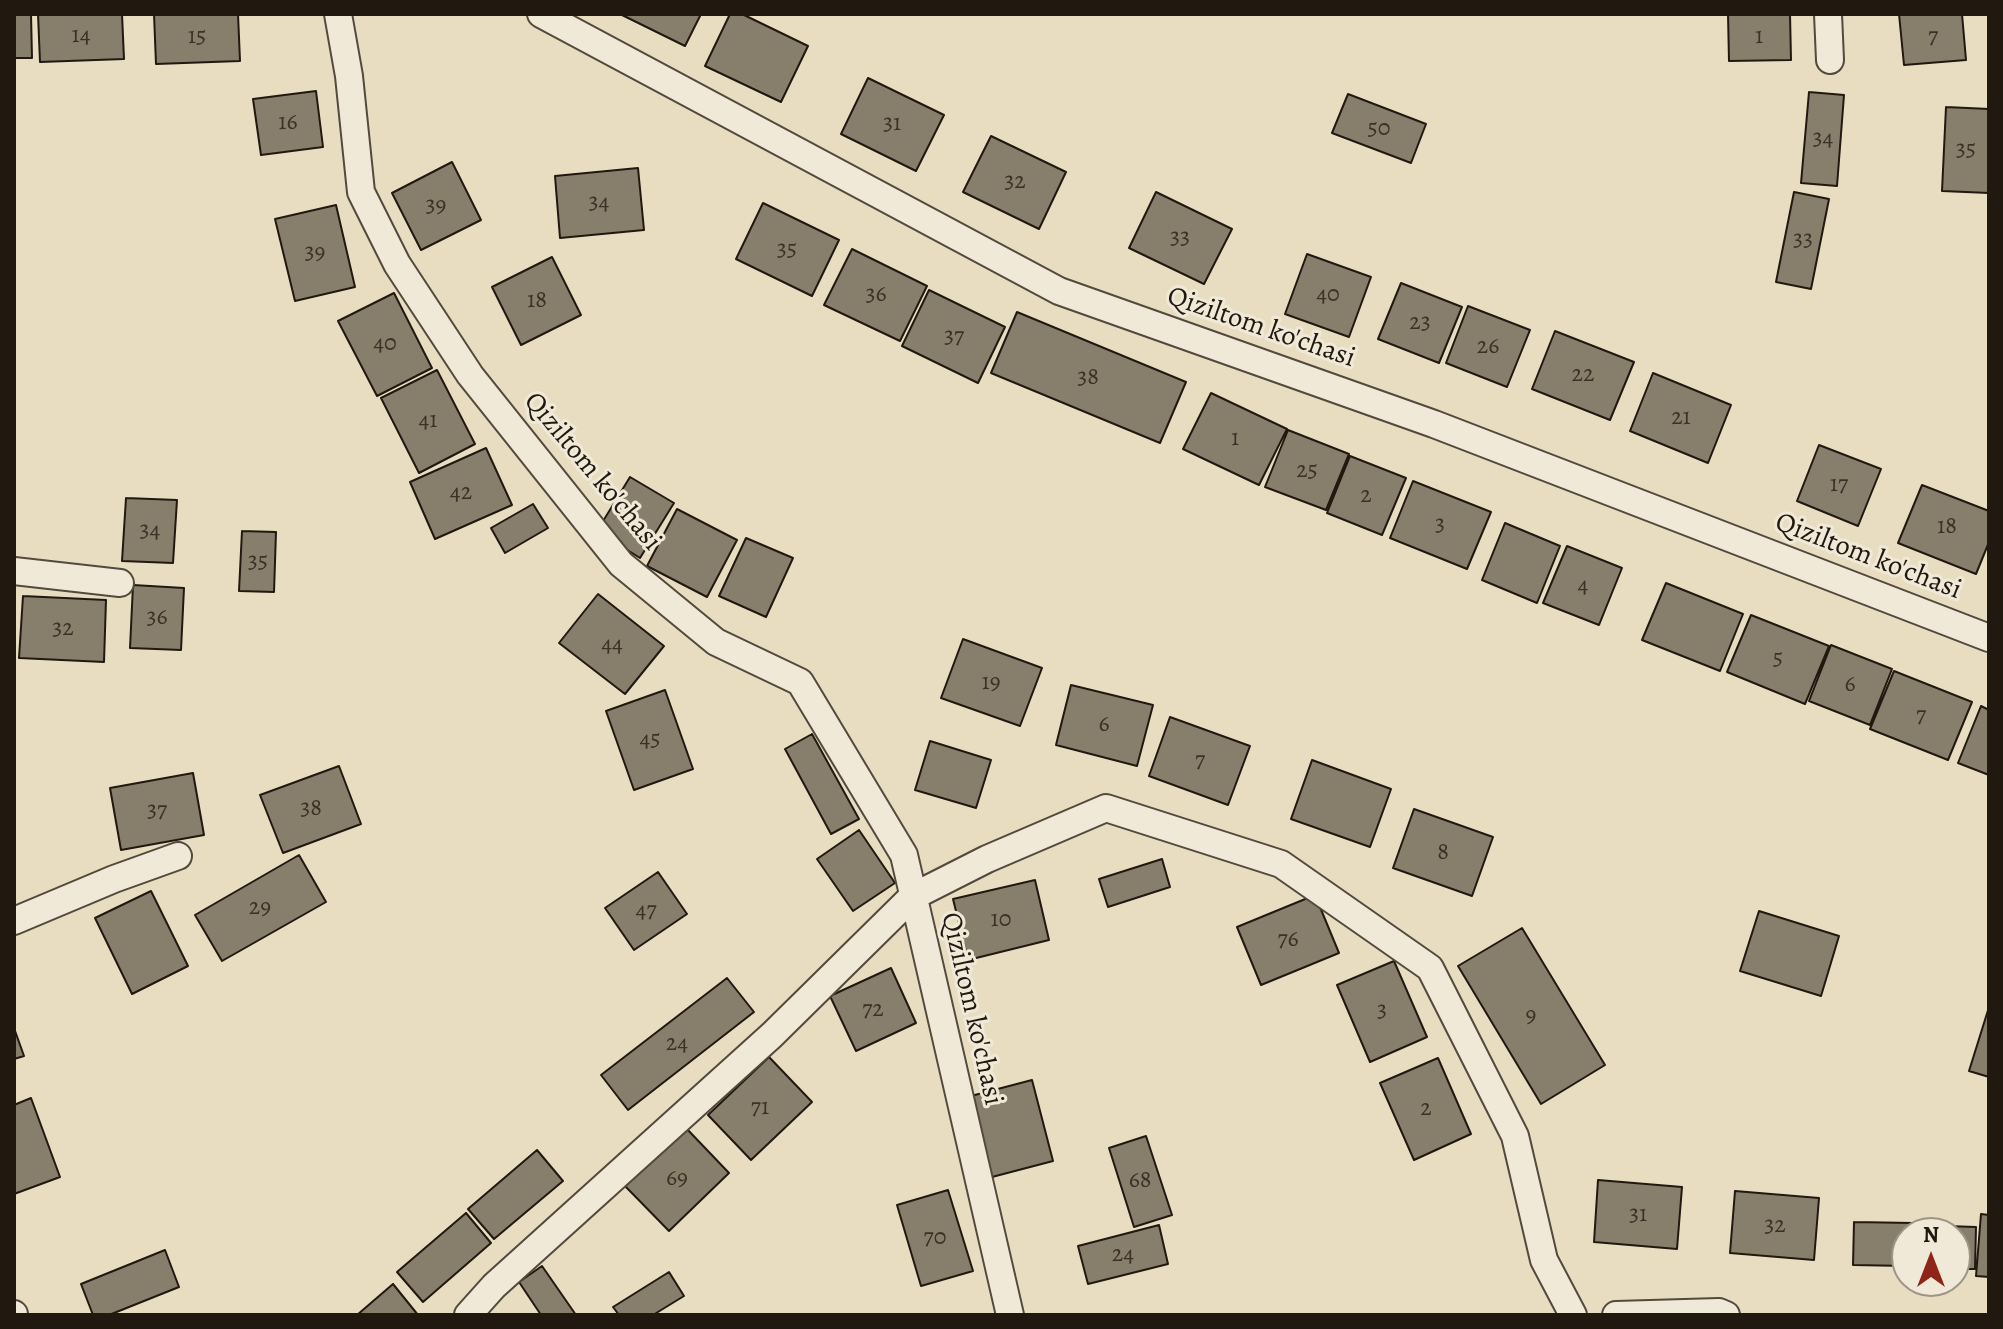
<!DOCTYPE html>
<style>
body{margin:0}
#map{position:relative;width:2003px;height:1329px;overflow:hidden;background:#e8ddc1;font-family:Alegreya,serif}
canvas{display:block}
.frame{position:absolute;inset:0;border:16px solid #211810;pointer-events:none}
.north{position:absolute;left:1891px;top:1217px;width:80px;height:80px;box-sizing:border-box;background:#f0e9d7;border:2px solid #9d9587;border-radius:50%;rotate:0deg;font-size:22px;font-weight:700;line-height:32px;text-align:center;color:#211810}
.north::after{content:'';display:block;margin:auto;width:28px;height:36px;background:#8f2418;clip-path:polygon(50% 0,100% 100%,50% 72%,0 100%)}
</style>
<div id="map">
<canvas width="2003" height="1329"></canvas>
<div class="frame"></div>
<div class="north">N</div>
</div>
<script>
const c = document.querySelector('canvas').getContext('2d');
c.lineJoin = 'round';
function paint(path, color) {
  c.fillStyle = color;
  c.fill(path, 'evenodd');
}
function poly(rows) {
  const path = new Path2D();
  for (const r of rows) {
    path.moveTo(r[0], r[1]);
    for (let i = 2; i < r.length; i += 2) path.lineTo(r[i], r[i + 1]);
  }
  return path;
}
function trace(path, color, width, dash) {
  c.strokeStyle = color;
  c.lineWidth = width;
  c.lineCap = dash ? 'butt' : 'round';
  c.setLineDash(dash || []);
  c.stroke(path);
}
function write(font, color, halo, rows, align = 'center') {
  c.font = font + ' Alegreya,serif';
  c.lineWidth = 6;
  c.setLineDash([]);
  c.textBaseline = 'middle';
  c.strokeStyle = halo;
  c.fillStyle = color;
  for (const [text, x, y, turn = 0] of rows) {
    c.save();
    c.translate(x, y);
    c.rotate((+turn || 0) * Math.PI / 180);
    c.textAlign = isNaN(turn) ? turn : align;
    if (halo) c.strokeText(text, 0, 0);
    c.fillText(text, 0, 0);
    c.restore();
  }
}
const building = poly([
 [14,14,31,14,32,58,14,58,14,14],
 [38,14,122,14,124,59,40,62,38,14],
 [154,14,238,14,240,61,156,64,154,14],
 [620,14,701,14,685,46,620,14],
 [730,14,742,14,808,46,781,102,705,66,730,14],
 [1728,14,1790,14,1791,60,1729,61,1728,14],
 [1899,14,1962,14,1966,60,1904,65,1899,14],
 [868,78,944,115,916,171,841,134,868,78],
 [316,91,323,147,261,155,253,99,316,91],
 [1809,92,1844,95,1837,186,1801,183,1809,92],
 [1348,94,1426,124,1411,163,1332,133,1348,94],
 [1946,107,1989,109,1989,193,1942,191,1946,107],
 [991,136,1066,172,1039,229,963,192,991,136],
 [452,162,481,220,421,250,392,193,452,162],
 [638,168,644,230,560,238,555,176,638,168],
 [1156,192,1232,229,1204,284,1129,248,1156,192],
 [1794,192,1829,199,1811,289,1776,282,1794,192],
 [763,203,839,240,812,296,736,259,763,203],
 [336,205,355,287,295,301,275,219,336,205],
 [852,249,927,286,900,341,824,305,852,249],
 [1307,254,1371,277,1349,337,1285,314,1307,254],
 [552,257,581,315,521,345,492,287,552,257],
 [1401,283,1462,307,1439,363,1378,339,1401,283],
 [929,290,1005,327,978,383,902,346,929,290],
 [394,293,432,368,377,396,338,321,394,293],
 [1468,306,1530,330,1507,387,1446,363,1468,306],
 [1017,312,1186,382,1160,443,991,373,1017,312],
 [1555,331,1634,362,1610,420,1532,389,1555,331],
 [437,370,475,444,419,473,381,398,437,370],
 [1653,373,1731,405,1708,463,1630,431,1653,373],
 [1211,393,1287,429,1259,485,1183,449,1211,393],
 [1288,430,1349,454,1326,510,1265,487,1288,430],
 [1819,445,1881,469,1858,526,1797,501,1819,445],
 [486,448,512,505,435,539,410,482,486,448],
 [1350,456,1406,478,1382,535,1327,513,1350,456],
 [630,477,674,503,640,558,597,531,630,477],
 [1413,481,1491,512,1467,569,1390,538,1413,481],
 [1922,485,1989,511,1989,542,1976,574,1898,543,1922,485],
 [126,498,177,500,173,563,122,561,126,498],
 [533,504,548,528,505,553,491,528,533,504],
 [677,509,737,540,707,597,647,566,677,509],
 [1505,523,1560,546,1537,603,1482,580,1505,523],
 [242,531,276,532,274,592,239,591,242,531],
 [746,538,793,558,766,617,719,596,746,538],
 [1567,546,1622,568,1599,625,1543,603,1567,546],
 [1666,583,1743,614,1720,671,1642,640,1666,583],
 [133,585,184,588,181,650,130,648,133,585],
 [598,594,664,646,625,694,559,643,598,594],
 [23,596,106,600,104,662,19,658,23,596],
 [1751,615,1829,646,1805,704,1727,672,1751,615],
 [963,639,1042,668,1020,726,941,698,963,639],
 [1831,645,1892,669,1870,725,1809,701,1831,645],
 [1894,671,1972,702,1948,760,1870,729,1894,671],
 [1071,685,1153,705,1137,766,1056,745,1071,685],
 [665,690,693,769,634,790,606,711,665,690],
 [1981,706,1989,710,1989,775,1958,763,1981,706],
 [1170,717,1250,746,1228,805,1149,776,1170,717],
 [812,734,859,819,831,834,785,749,812,734],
 [930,741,991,760,976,808,915,790,930,741],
 [1312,760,1391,789,1370,847,1291,819,1312,760],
 [339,766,361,824,283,853,260,795,339,766],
 [193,773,204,835,121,850,110,788,193,773],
 [1414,809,1493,837,1472,896,1393,868,1414,809],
 [859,830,895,883,853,911,817,859,859,830],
 [299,855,326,902,222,961,195,915,299,855],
 [1162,859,1170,887,1108,907,1099,879,1162,859],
 [658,872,687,914,634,950,605,908,658,872],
 [1035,880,1049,940,968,960,953,899,1035,880],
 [151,891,188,966,132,994,95,918,151,891],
 [1315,895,1339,953,1261,985,1237,927,1315,895],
 [1759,911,1839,936,1821,996,1740,971,1759,911],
 [1522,928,1605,1065,1541,1104,1458,966,1522,928],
 [1394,961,1427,1037,1370,1062,1337,985,1394,961],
 [891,968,916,1023,856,1051,830,996,891,968],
 [727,978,754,1012,628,1110,601,1075,727,978],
 [1989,1007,1989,1077,1969,1071,1989,1007],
 [14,1028,24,1056,14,1059,14,1028],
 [769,1057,812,1102,751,1160,708,1115,769,1057],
 [1438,1058,1471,1134,1414,1160,1380,1083,1438,1058],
 [1032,1080,1053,1161,992,1177,971,1096,1032,1080],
 [31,1098,60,1177,14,1194,14,1105,31,1098],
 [686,1128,729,1173,669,1231,625,1186,686,1128],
 [1146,1136,1172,1215,1134,1227,1109,1148,1146,1136],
 [537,1150,563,1181,494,1239,468,1209,537,1150],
 [1598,1180,1682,1187,1677,1249,1594,1242,1598,1180],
 [948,1190,973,1271,921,1286,897,1205,948,1190],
 [1735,1191,1819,1198,1814,1260,1730,1253,1735,1191],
 [466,1213,491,1243,423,1302,397,1272,466,1213],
 [1981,1214,1989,1215,1989,1277,1976,1276,1981,1214],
 [1854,1222,1913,1223,1913,1233,1907,1233,1907,1266,1853,1265,1854,1222],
 [1159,1225,1168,1264,1088,1284,1078,1246,1159,1225],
 [1917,1225,1976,1227,1975,1269,1955,1269,1955,1233,1917,1233,1917,1225],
 [165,1250,179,1287,109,1315,93,1315,81,1284,165,1250],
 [542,1266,576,1315,541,1315,519,1282,542,1266],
 [669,1272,684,1296,653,1315,619,1315,613,1307,669,1272],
 [393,1284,418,1315,357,1315,393,1284]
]);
const street = poly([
 [338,14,349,76,361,192,397,264,470,375,621,564,716,642,800,682,904,855,1010,1315],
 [541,14,1059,291,1434,424,1989,638],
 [1828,14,1830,60],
 [14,571,120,583],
 [14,921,114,879,178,856],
 [14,1314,14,1315],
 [468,1315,494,1286,772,1035,912,897,987,859,1106,808,1281,864,1430,968,1515,1136,1544,1260,1573,1315],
 [1616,1315,1719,1312,1726,1315]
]);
const numberNames = [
 ["14",81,36],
 ["15",197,37],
 ["1",1759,37],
 ["7",1933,37],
 ["16",288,123],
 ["31",892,124],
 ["50",1379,129],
 ["34",1823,139],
 ["35",1966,150],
 ["32",1015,182],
 ["34",599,203],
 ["39",436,206],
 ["33",1180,238],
 ["33",1803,240],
 ["35",787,250],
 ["39",315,253],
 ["36",876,295],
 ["40",1328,295],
 ["18",537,301],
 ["23",1420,323],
 ["37",954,337],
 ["40",385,344],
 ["26",1488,347],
 ["22",1583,375],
 ["38",1088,378],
 ["21",1681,418],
 ["41",428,421],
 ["1",1235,439],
 ["25",1307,471],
 ["17",1839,485],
 ["42",461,493],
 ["2",1366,496],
 ["3",1440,525],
 ["18",1947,527],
 ["34",150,531],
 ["35",258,562],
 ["4",1583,586],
 ["36",157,618],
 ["32",63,629],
 ["44",612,645],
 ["5",1778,659],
 ["19",991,683],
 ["6",1850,685],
 ["7",1921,716],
 ["6",1104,725],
 ["45",650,740],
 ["7",1200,761],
 ["38",311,809],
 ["37",157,811],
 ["8",1443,853],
 ["29",260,908],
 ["47",646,911],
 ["10",1001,920],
 ["76",1288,940],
 ["72",873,1010],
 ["3",1382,1011],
 ["9",1531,1016],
 ["24",677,1044],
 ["71",760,1108],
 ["2",1426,1109],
 ["69",677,1179],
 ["68",1140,1181],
 ["31",1638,1215],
 ["32",1775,1226],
 ["70",935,1238],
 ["24",1123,1255]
];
const streetNames = [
 ["Qiziltom ko'chasi",1261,328,19],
 ["Qiziltom ko'chasi",592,472,50],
 ["Qiziltom ko'chasi",1868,557,21],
 ["Qiziltom ko'chasi",971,1009,77]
];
paint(building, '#887e6c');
trace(building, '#211810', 2);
trace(street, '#53493c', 30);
trace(street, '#f0e9d7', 26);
write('24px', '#3b3227', null, numberNames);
write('28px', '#211810', '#f0e9d7', streetNames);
</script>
